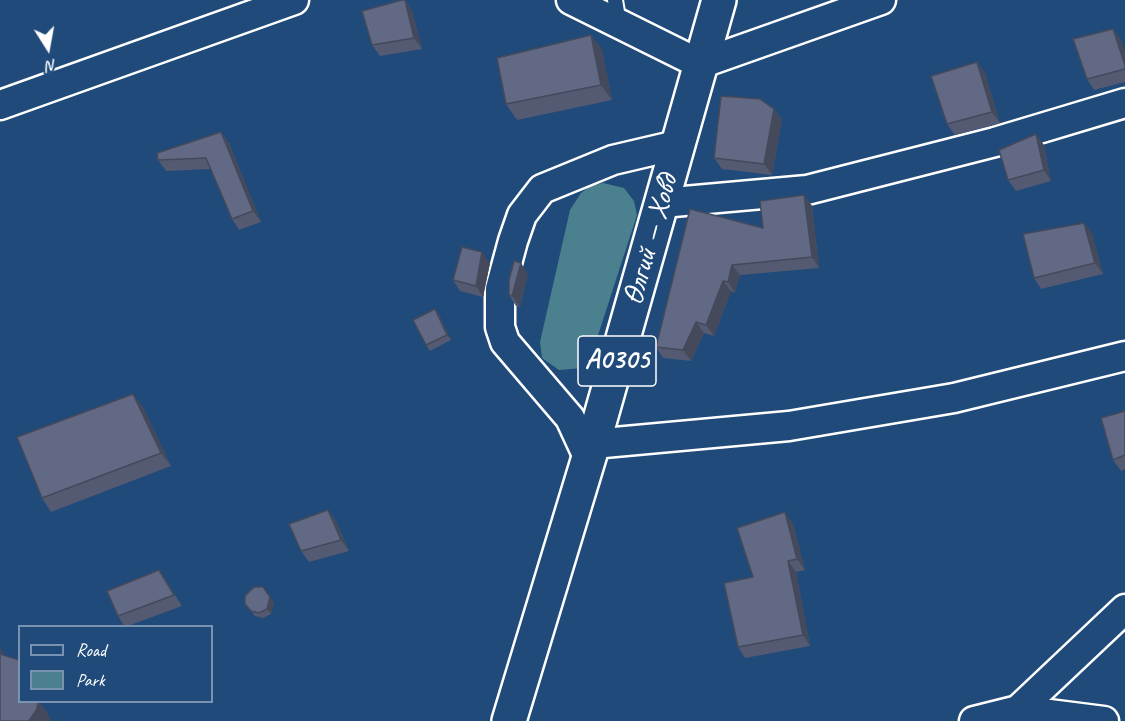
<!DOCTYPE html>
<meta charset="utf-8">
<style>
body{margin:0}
#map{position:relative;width:1125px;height:721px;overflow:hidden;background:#1f4a7a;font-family:Caveat,sans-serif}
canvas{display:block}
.legend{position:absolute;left:18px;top:625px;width:195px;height:78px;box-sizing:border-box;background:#1f4a7a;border:2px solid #7992af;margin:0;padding:8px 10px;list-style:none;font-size:18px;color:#fff}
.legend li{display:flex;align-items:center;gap:12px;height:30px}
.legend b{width:30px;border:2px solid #7992af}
.north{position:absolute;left:18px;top:18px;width:60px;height:60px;-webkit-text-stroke:4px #1f4a7a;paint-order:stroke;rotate:169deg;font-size:16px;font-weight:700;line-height:24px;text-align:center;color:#fff}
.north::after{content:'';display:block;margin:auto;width:21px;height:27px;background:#fff;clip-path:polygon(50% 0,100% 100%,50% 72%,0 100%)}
</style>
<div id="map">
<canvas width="1125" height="721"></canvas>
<ul class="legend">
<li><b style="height:8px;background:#1f4a7a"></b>Road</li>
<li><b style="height:16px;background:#4b808e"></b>Park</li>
</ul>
<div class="north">N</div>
</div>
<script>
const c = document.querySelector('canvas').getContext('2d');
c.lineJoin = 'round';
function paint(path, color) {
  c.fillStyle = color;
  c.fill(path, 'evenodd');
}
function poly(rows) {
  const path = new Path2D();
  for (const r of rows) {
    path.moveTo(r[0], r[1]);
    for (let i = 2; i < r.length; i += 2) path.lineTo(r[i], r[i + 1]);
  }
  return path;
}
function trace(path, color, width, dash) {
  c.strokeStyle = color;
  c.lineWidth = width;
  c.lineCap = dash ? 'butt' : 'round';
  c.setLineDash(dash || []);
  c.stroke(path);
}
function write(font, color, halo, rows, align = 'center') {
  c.font = font + ' Caveat,sans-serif';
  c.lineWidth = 6;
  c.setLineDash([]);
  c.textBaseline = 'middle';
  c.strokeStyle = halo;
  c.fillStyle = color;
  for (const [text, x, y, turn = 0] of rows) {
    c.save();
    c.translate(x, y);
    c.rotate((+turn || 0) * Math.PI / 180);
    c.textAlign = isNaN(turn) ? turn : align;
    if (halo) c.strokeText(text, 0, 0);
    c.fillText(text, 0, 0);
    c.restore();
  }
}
const green = poly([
 [603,183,624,188,634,201,637,215,590,360,583,368,559,370,542,358,540,342,570,210,581,193,590,186]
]);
const lane = poly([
 [615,0,619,24]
]);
const street = poly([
 [571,0,700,64,881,0],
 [0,105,294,0],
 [662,203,807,190,995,142,1125,103],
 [593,444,789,426,954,398,1125,356],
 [589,459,570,418,505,342,500,327,500,289,513,241,522,215,542,189,613,160,677,145],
 [1018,710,1125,609],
 [974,721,1018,710,1104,721]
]);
const highway = poly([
 [509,721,593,444,719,0]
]);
const wall = poly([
 [405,0,412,10,422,49,380,56,372,45],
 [1113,29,1121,40,1125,53,1125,82,1094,90,1087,79],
 [591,35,602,50,612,100,517,120,506,104],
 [977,62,985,73,1000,123,955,135,947,124],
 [774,109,782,120,772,175,722,169,714,158],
 [221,132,229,143,261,222,239,230,232,219,211,169,166,171,158,160],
 [1044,145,1051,181,1016,191,1008,180],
 [804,195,812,206,819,268,740,275,735,293,731,291,714,336,704,333,691,361,663,358,656,347,763,228],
 [1092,233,1103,274,1041,289,1034,278],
 [490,263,483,297,460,291,453,280],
 [528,274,520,307,516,306,509,295],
 [435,309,439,315,451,340,430,351,426,345],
 [143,407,171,466,51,512,42,498],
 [1125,411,1125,469,1121,471,1113,460],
 [328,510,336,521,349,551,309,562,301,551],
 [793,523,805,570,796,572,810,646,745,658,738,647,753,577],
 [159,570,182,606,125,627,118,616],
 [274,603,271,614,263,618,255,616,245,604]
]);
const shadedWall = poly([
 [405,0,412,10,422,49,414,38],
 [1113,29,1121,40,1125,53,1125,65],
 [591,35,602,50,612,100,601,85],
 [977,62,985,73,1000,123,992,112],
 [774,109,782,120,772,175,764,164],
 [221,132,229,143,261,222,253,211],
 [1036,134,1044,145,1051,181,1044,170],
 [804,195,812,206,819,268,812,257],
 [1084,223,1092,233,1103,274,1095,263],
 [482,252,490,263,483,297,476,286],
 [521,263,528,274,520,307,512,296],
 [732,265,740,275,735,293,728,282],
 [723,281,731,291,714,336,706,325],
 [435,309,439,315,451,340,447,335],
 [696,322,704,333,691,361,683,350],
 [133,394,143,407,171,466,161,453],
 [328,510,336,521,349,551,341,540],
 [785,512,793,523,805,570,797,559],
 [788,561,796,572,810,646,803,635],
 [270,597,274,603,271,614,267,609],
 [0,646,11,672,0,656],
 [38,702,39,702,47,712,51,720,51,721,29,721]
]);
const building = poly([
 [402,0,405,0,414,38,372,45,362,11,402,0],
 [1113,29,1125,65,1125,69,1087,79,1073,39,1113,29],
 [591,35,601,85,506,104,497,58,591,35],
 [977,62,992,112,947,124,931,76,977,62],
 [721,96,760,99,774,109,764,164,714,158,721,96],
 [221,132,253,211,232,219,206,158,158,160,157,153,221,132],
 [1036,134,1044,170,1008,180,999,150,1036,134],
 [804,195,812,257,732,265,728,282,723,281,706,325,696,322,683,350,656,347,690,209,763,228,760,201,804,195],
 [1084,223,1095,263,1034,278,1023,234,1084,223],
 [462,247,482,252,476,286,453,280,462,247],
 [514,261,521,263,512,296,509,295,509,280,514,261],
 [435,309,447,335,426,345,413,320,435,309],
 [133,394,161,453,42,498,17,437,133,394],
 [1125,411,1125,455,1113,460,1101,418,1125,411],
 [328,510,341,540,301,551,289,524,328,510],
 [785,512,797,559,788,561,803,635,738,647,724,583,753,577,737,528,785,512],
 [159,570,174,595,118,616,107,591,159,570],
 [254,587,263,587,270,597,267,609,259,613,251,611,245,604,245,596,254,587],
 [0,654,19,660,20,702,38,702,37,709,29,721,0,721,0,654]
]);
const shields = [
 [617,361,78]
];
const shieldNames = [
 ["A0305",617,361]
];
const streetNames = [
 ["Өлгий — Ховд",651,240,-74]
];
paint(green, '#4b808e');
trace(lane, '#fff', 18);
trace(street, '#fff', 33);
trace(highway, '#fff', 38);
trace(lane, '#1f4a7a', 14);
trace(street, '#1f4a7a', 28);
trace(highway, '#1f4a7a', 33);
paint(wall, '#535a72');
paint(shadedWall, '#444a5c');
paint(building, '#616984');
trace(building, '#444a5c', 1.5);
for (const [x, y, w] of shields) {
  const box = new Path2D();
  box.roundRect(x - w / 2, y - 25, w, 50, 4.5);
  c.fillStyle = '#1f4a7a';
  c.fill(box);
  trace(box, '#fff', 1.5);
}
write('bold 28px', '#fff', null, shieldNames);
write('30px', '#fff', '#1f4a7a', streetNames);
</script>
